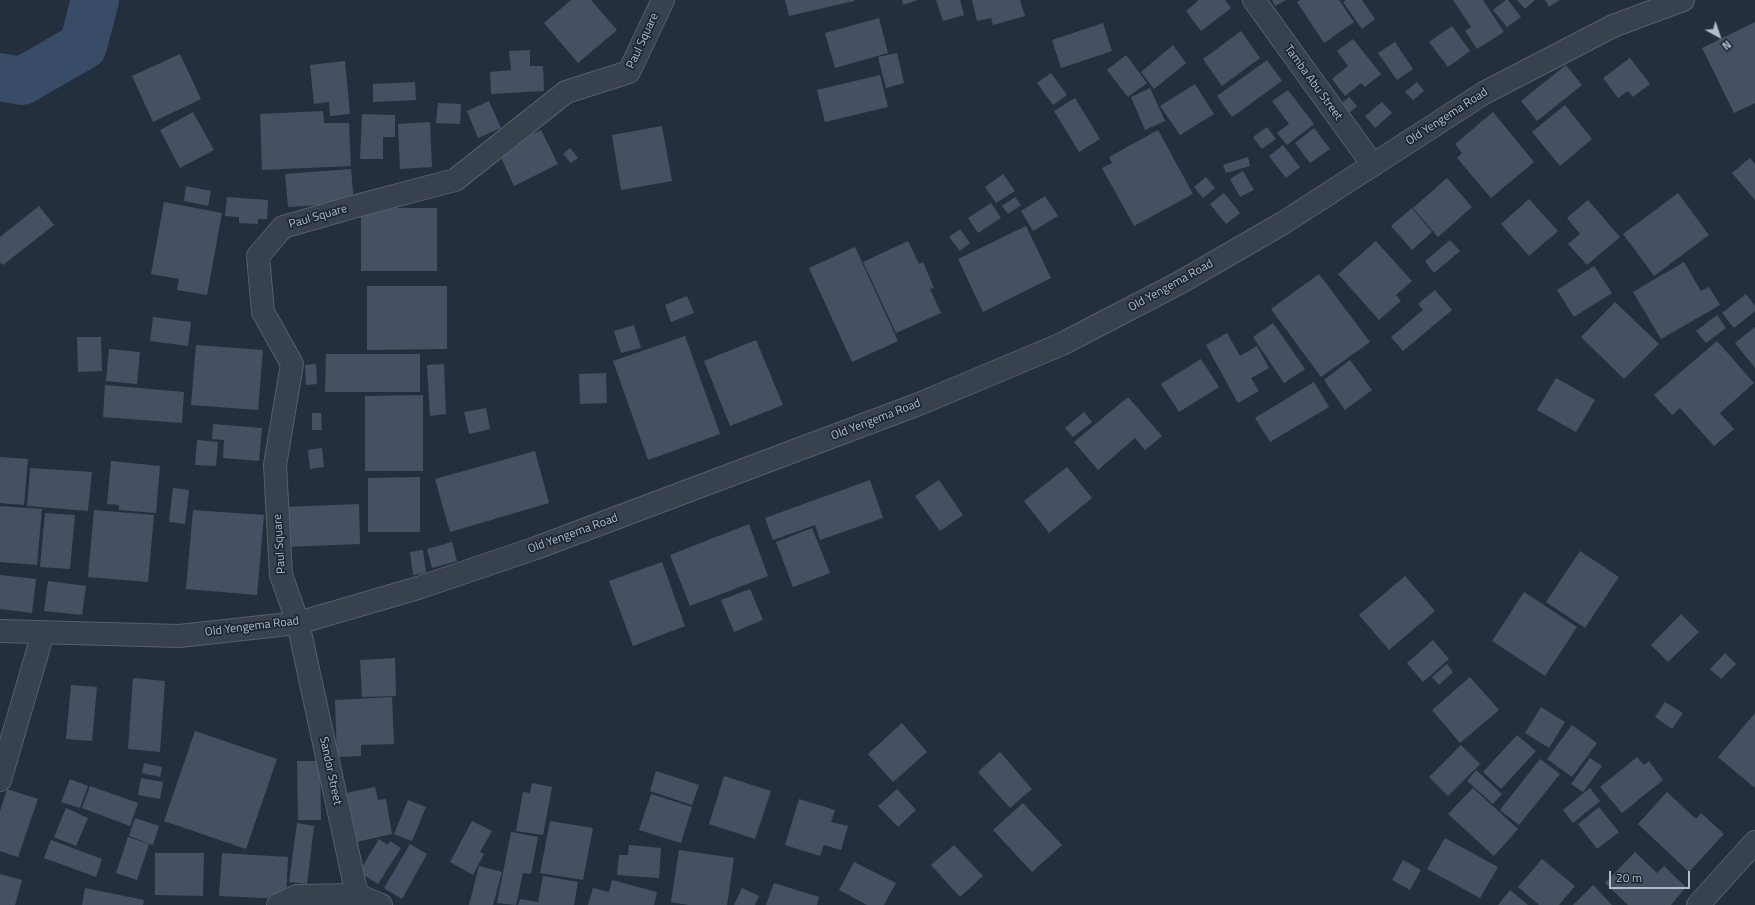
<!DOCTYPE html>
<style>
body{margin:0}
#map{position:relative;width:1755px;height:905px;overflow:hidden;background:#242f3e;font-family:"Titillium Web",sans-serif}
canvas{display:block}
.north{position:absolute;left:1699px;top:16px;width:40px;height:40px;-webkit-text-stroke:3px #1d2633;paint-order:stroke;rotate:140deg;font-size:11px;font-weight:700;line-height:16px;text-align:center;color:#b4bcc9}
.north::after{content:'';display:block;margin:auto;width:14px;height:18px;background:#b4bcc9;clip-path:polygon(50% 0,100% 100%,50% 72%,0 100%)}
.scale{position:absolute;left:1609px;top:871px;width:81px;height:18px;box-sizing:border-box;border:2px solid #b4bcc9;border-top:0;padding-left:5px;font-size:12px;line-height:14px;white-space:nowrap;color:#b4bcc9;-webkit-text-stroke:3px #1d2633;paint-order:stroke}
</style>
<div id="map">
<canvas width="1755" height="905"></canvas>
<div class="north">N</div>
<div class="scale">20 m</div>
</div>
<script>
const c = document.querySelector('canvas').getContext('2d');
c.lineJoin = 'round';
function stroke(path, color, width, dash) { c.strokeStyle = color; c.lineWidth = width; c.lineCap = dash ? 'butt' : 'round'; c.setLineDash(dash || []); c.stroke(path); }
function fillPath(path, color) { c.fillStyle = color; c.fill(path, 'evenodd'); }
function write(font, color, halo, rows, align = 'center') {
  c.font = font + ' "Titillium Web",sans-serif'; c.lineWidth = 3.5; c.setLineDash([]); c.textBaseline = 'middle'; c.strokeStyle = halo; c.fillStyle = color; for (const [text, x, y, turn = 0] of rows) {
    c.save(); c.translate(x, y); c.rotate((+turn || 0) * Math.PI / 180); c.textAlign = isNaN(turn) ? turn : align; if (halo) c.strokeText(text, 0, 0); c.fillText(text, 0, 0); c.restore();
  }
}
stroke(new Path2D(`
 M0,77L22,81L83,46L95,0`), '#394c67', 48);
fillPath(new Path2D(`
 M571,0H591L617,30L578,63L544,23Z
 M785,0H854V1L789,16Z
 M902,0H918L903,5Z
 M936,0H960L964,15L943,21Z
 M972,0H1020L1025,16L993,25L991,18L977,21Z
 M1197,0H1225L1231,8L1201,31L1186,11L1198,1Z
 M1272,0H1286L1275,6Z
 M1300,0H1339L1354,22L1324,43L1297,2Z
 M1346,0H1362L1375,19L1362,29L1343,2Z
 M1453,0H1483L1504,32L1477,49L1465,31L1471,27Z
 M1506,0H1508L1521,17L1507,27L1493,10Z
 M1517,0H1535L1525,9Z
 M1545,0H1560L1549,7Z
 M879,18L888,53L835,68L825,33Z
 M1755,22V103L1734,113L1702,48Z
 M1103,23L1112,51L1061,68L1052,40Z
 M1452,26L1470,51L1448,67L1429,42Z
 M1241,31L1260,58L1222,86L1203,59Z
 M1353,39L1381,74L1365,87L1361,83L1345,96L1332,79L1348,66L1337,51Z
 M1395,42L1413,69L1397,80L1378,53Z
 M1173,45L1186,63L1154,89L1141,72Z
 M530,50V66H543L544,91L491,94L490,72L511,70L509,51Z
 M897,53L904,83L886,88L878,57Z
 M180,54L201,99L153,122L132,76Z
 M1126,55L1147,83L1128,97L1107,70Z
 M1630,58L1650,84L1633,97L1628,91L1618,98L1603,78Z
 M1267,60L1282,81L1232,117L1217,96Z
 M345,61L350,114L330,116L329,102L314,104L310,65Z
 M1566,65L1582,85L1537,121L1521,101Z
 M1051,73L1067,95L1053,105L1037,83Z
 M880,75L888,107L825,122L817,90Z
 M415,82L416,100L373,102V84Z
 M1417,82L1424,91L1413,100L1405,92Z
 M1195,84L1214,114L1180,135L1160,106Z
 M1150,88L1165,121L1145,130L1131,97Z
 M1288,90L1314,124L1287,145L1277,133L1289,124L1272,101Z
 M1349,97L1357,106L1347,115L1339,106Z
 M1075,98L1100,139L1079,152L1054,111Z
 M489,101L501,128L478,138L467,111Z
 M1382,102L1392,113L1375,128L1365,116Z
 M438,103L461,104L460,124L436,123Z
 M1565,105L1592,139L1560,166L1532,132Z
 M323,111L324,123H349L351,166L262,170L260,114Z
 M193,112L214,150L180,168L160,130Z
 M1493,112L1534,162L1491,198L1457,158L1462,153L1455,144Z
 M362,114L395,115V137H383V159H360Z
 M430,122L432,167L400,169L398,124Z
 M662,126L672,181L621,190L612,135Z
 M1267,127L1276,139L1262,149L1253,137Z
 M1314,128L1330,149L1310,163L1295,143Z
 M541,130L558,164L514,186L498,151Z
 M1158,130L1193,194L1134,226L1102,168L1112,163L1109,157Z
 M1283,145L1300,167L1286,178L1269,156Z
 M570,148L578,158L571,163L563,154Z
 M1248,157L1250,166L1226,173L1223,165Z
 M1750,158L1755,164V200L1732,173Z
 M351,169L354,203L288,207L285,174Z
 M1243,171L1254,190L1240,197L1230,179Z
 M1003,174L1015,191L996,203L985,187Z
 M1206,177L1215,188L1203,198L1194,187Z
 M1447,178L1472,207L1438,237L1413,208Z
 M186,186L211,191L208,206L184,201Z
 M1224,193L1240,213L1226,224L1210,204Z
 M1678,193L1709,235L1654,276L1623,234Z
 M1045,196L1058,216L1033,231L1021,211Z
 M227,197L268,200L267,219H258V224L239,223V217L225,216Z
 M1015,197L1021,205L1008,214L1002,206Z
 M1529,199L1558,231L1529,256L1501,224Z
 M1588,200L1620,237L1587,265L1568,244L1580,234L1567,218Z
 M164,202L222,213L207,295L177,290L179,279L151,274Z
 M991,203L1001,218L978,233L968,218Z
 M39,206L54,225L3,265L0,262V237Z
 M361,208H437V271H361Z
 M1412,208L1432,232L1412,250L1391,226Z
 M1026,226L1051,278L983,312L958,259Z
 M960,229L970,243L960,251L949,237Z
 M1450,240L1460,251L1434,273L1425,261Z
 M908,241L919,264L923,262L934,288L930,289L941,313L896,333L863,262Z
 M1376,241L1412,281L1396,295L1401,301L1379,320L1338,274Z
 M855,247L898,341L852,362L809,268Z
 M1684,262L1701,291L1709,287L1720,305L1661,339L1633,292Z
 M1594,266L1612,293L1574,317L1557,290Z
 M1319,274L1370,342L1321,377L1271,309Z
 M367,286H447V349L367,350Z
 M1435,290L1452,310L1403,351L1391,337L1423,310L1418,304Z
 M1746,294L1755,306V311L1734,328L1722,313Z
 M687,296L694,313L671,322L665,305Z
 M1615,302L1659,344L1624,379L1581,337Z
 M1717,315L1726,328L1706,343L1696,331Z
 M153,317L191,322L188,346L150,341Z
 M1273,323L1305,369L1284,383L1253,337Z
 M634,325L641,348L621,353L614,331Z
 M1755,327V368L1735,343Z
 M1227,333L1240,356L1257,346L1269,368L1251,378L1259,391L1238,403L1206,345Z
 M685,336L720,434L648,460L613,361Z
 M77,337H101L102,371L78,372Z
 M756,340L783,405L730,426L704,361Z
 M1717,341L1754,383L1720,413L1734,429L1714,446L1680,408L1672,415L1654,395Z
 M196,345L263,350L258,410L191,405Z
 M109,349L140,352L137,384L106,381Z
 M326,354H420V392H325Z
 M1201,359L1219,387L1179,412L1161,384Z
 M1350,360L1372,390L1345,410L1324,380Z
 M316,364L317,384L306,385L305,365Z
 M444,364L446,414L430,416L427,365Z
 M606,373L607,403L580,404L579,374Z
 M1556,378L1595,400L1576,432L1537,410Z
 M1314,382L1329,407L1270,442L1255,418Z
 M105,385L184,392L182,423L103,417Z
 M423,395V471H365V396Z
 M1128,397L1162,436L1145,450L1135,438L1098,470L1074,442Z
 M486,408L490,429L469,434L464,412Z
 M1084,412L1092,422L1073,437L1065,428Z
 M312,413H321L322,430H312Z
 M213,424L262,428L259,461L223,458L224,440L212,439Z
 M197,440L218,442L216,466L195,465Z
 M322,448L324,467L310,469L308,450Z
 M535,451L549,503L450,532L435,479Z
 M0,457L28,459L24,505L0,503Z
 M111,461L160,466L156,513L119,510V505L107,504Z
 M1067,467L1092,498L1049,533L1024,501Z
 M30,468L92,472L88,511L27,506Z
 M420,477V532H368V478Z
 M870,480L883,518L820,540L815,525L773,540L765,518Z
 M939,480L963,515L940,531L915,496Z
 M173,488L189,490L185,524L169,522Z
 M359,504L360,544L285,547L284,507Z
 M0,506L42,509L37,565L0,562Z
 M94,510L154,515L148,582L88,577Z
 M193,510L264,515L257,595L186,589Z
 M45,513L75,515L70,569L40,567Z
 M749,524L768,576L690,606L670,555Z
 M812,528L830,573L793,587L776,542Z
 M452,542L457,561L432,568L427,549Z
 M423,550L426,573L413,575L410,552Z
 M1580,551L1619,577L1585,628L1546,602Z
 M662,562L685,626L633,646L609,581Z
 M0,575L36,579L32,613L0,609Z
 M1405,576L1435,611L1389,650L1359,615Z
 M48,581L86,586L82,615L44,611Z
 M750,589L763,620L734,632L721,600Z
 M1524,592L1577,627L1545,676L1492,641Z
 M1681,614L1699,632L1668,662L1651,645Z
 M1433,640L1449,659L1423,682L1407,663Z
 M1725,653L1736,664L1721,679L1710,669Z
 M395,658L396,696L362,697L360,660Z
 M1447,664L1453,672L1439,685L1432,677Z
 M1470,677L1499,710L1460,743L1432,710Z
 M133,678L165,681L160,752L128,749Z
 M71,685L97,687L92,741L66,739Z
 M392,697L394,744L361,745V756L337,757L335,700Z
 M1665,702L1683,713L1672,729L1655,717Z
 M1541,707L1565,722L1549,748L1525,733Z
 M1755,713V788L1718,757Z
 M902,723L927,752L893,782L868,754Z
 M1572,725L1597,743L1572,777L1547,759Z
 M195,731L277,759L246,849L164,821Z
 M1517,735L1536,751L1501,789L1483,772Z
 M1461,745L1480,764L1448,796L1429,777Z
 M1000,752L1032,789L1010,808L978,772Z
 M1637,757L1644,765L1649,761L1663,780L1622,813L1600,787Z
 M1590,758L1602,766L1583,792L1571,784Z
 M1540,759L1560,774L1519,825L1500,810Z
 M297,761H320L321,820H298Z
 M144,763L162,767L160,777L142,773Z
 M1476,770L1502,794L1493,804L1467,781Z
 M656,771L699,785L692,805L650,791Z
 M724,776L771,791L755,839L709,824Z
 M141,778L163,782L160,799L138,795Z
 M70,779L88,786L80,808L61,802Z
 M532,783L552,787L543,835L516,831L523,792L530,793Z
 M90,786L138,803L130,826L82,808Z
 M375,787L378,800L386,799L392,834L356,842L346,793Z
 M1473,788L1518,829L1494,856L1448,814Z
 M1590,788L1600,801L1573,823L1563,810Z
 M7,789L38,799L18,857L0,851V811Z
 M897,789L916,810L898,827L878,806Z
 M1667,792L1696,819L1701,813L1724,834L1689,872L1638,824Z
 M651,794L692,807L681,843L639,830Z
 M799,799L835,810L831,822L848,826L841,850L824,845L820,856L785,845Z
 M408,800L426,807L412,841L394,834Z
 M1023,803L1062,845L1032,872L993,830Z
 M1599,807L1619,832L1597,849L1578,824Z
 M66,808L88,818L76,846L54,837Z
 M135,818L159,826L153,845L129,836Z
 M472,821L492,831L480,852L484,854L473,875L450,862Z
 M550,821L593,828L583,880L540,873Z
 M297,823L314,826L307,884L289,882Z
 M511,832L538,837L531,874L523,873L516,905L497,903Z
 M128,837L149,844L137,880L116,873Z
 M1445,838L1498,867L1480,898L1427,869Z
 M379,839L388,845L390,841L401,848L378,884L359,872Z
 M51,840L102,859L96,877L44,858Z
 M410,844L427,854L402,899L384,888Z
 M629,845L661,848L659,878L617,875L619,855H628Z
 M954,845L983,876L960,897L931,865Z
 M679,850L734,858L727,905H689L671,902Z
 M1635,852L1657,873L1664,866L1686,887L1671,905H1628L1605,883Z
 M155,853H204L203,896L155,895Z
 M222,853L288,857L286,899L219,896Z
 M1542,859L1575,886L1559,905H1539L1518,887Z
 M1403,860L1421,870L1410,890L1392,880Z
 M854,862L896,883L884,905H867L839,890Z
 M479,866L502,872L493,905H469Z
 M0,874L22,880L15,905H0Z
 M543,876L578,882L574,905H518L520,899L538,902Z
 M612,880L657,892L654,905H588L593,888L609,892Z
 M774,883L819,897L817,905H766Z
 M1593,885L1612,905H1573Z
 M85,888L144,900L143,905H82Z
 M742,888L759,896L755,905H734Z
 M1510,890L1528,905H1498Z`), '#455162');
const street = new Path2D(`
 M1254,0L1373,165
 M0,631L179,636L298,623L418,588L536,548L919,404L1062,344L1181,282L1283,223L1484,93L1613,26L1683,0
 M0,780L43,633
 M357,895L298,623L281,575L275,465L292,364L263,312L258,256L283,227L360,205L455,180L566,92L629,72L663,0
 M278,905L297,896L357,895L381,905
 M1698,905L1755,842`);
stroke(street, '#565f6c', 24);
stroke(street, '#38414e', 22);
write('12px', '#b4bcc9', '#1d2633', [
 ["Paul Square",643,41,-65],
 ["Tamba Abu Street",1313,83,54],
 ["Old Yengema Road",1447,117,-33],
 ["Paul Square",318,217,-16],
 ["Old Yengema Road",1171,286,-29],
 ["Old Yengema Road",876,420,-21],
 ["Old Yengema Road",573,534,-20],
 ["Paul Square",280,544,-94],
 ["Old Yengema Road",252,627,-7],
 ["Sandor Street",330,771,78]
]);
</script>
